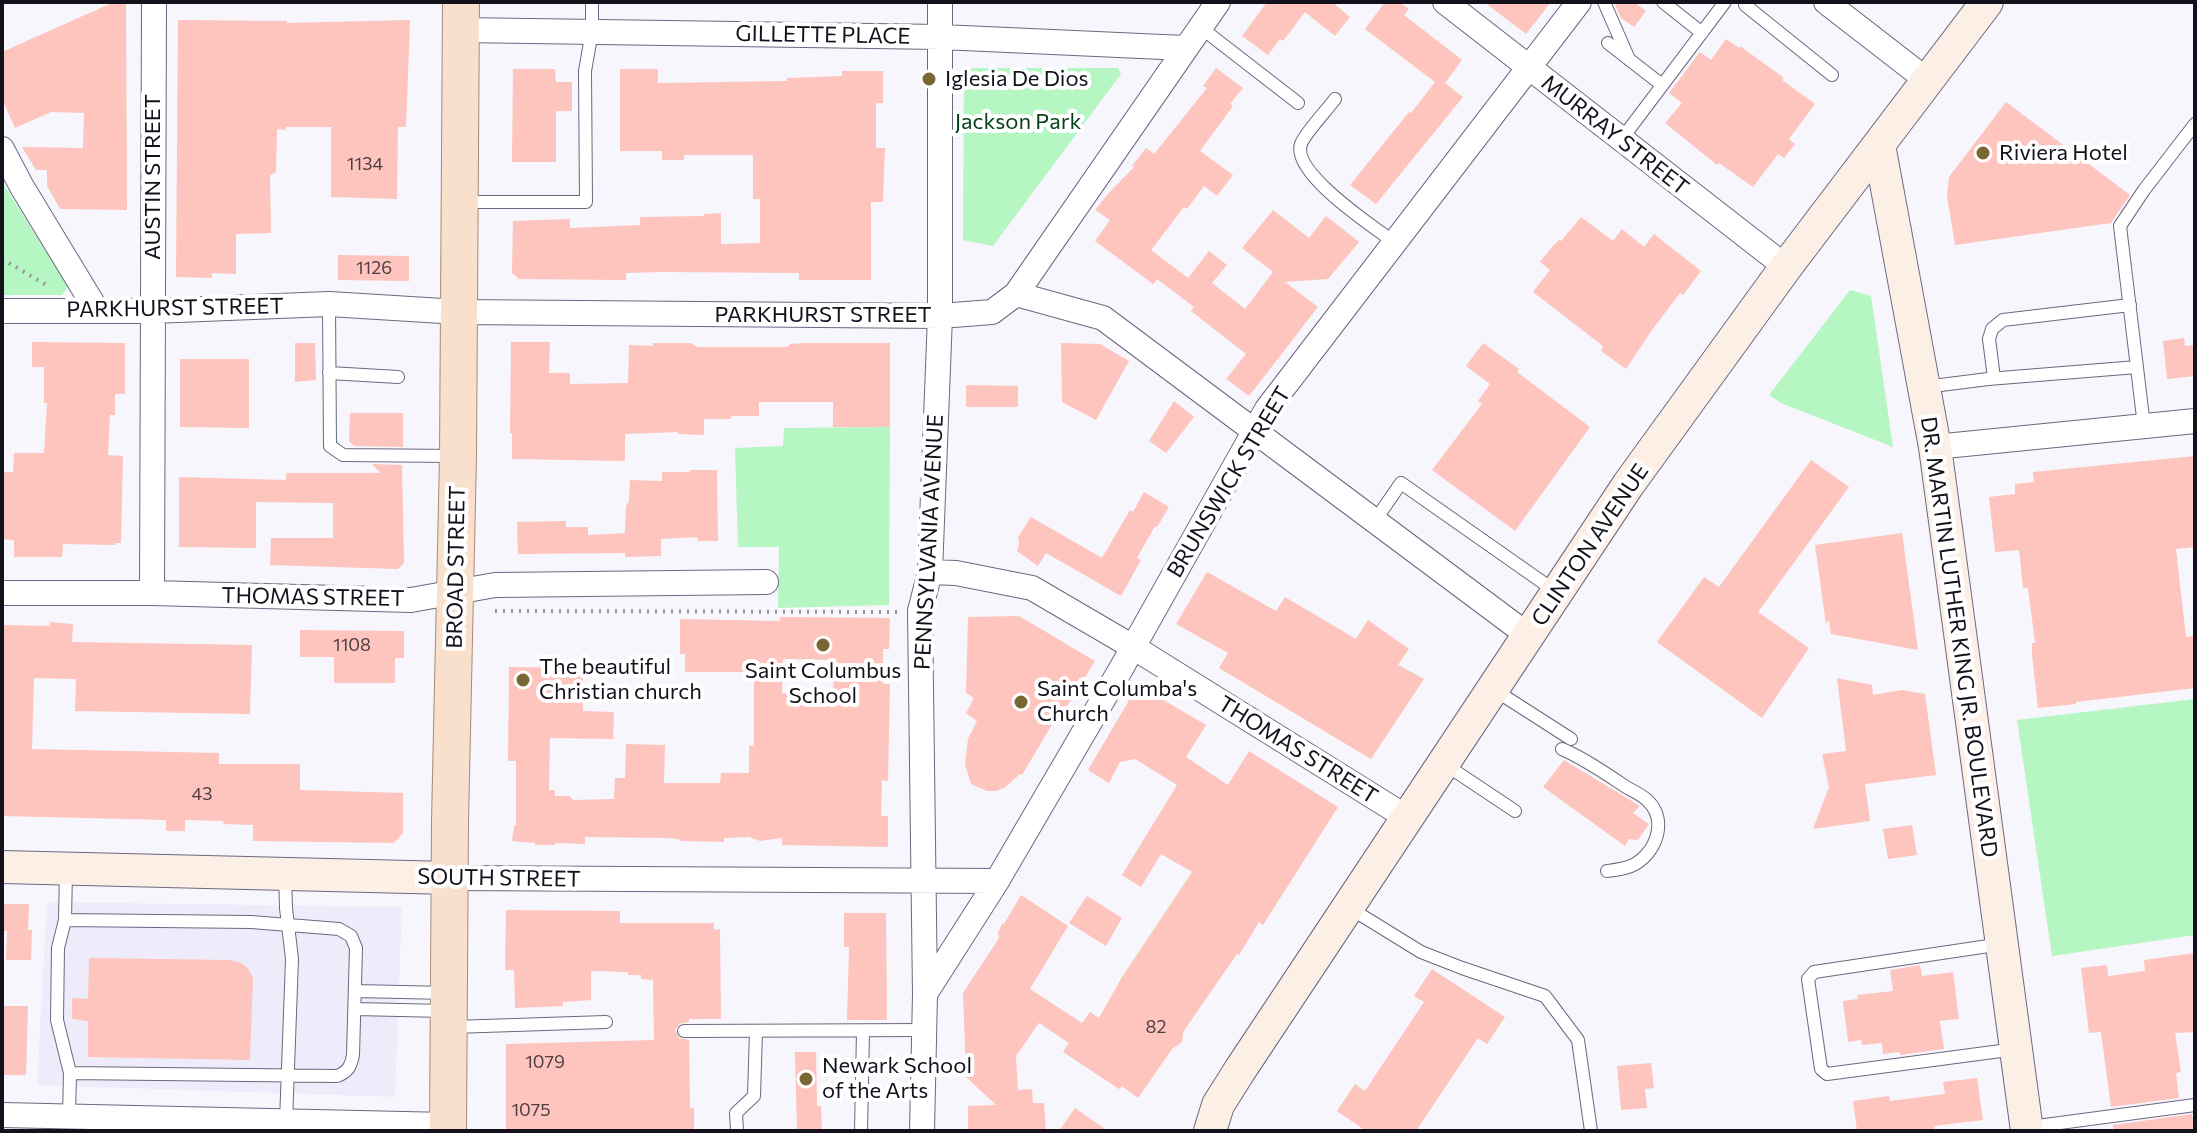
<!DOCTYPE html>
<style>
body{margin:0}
#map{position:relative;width:2197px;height:1133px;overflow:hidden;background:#f7f6fc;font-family:Commissioner,sans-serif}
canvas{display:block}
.frame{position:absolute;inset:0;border:4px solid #13111b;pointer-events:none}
</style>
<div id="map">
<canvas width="2197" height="1133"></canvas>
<div class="frame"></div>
</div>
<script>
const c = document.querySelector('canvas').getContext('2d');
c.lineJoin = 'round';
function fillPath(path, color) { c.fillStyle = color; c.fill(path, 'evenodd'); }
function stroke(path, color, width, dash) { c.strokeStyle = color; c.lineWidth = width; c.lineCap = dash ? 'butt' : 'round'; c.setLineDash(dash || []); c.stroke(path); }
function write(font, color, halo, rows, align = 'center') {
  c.font = font + ' Commissioner,sans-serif'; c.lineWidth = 8; c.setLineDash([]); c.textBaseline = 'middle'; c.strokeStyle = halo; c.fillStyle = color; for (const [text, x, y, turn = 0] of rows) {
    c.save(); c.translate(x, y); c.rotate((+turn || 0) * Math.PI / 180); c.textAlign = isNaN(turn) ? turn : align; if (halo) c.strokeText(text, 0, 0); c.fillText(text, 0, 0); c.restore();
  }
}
fillPath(new Path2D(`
 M47,902L402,907L395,1097L37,1085Z`), '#eeecfa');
fillPath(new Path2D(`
 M970,68H1118L1121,74L993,246L963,240L964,72Z
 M2,182L68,286L62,295H2Z
 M1850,290L1871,296L1893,447L1781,403L1769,395Z
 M890,427L889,605L778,608L779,547H738L735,448L783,446L784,428Z
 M2195,699V935L2052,956L2017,720Z`), '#b5f6c2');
fillPath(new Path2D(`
 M114,2H126L127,210L60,209L47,186V170H36L22,147L83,148L84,113L51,112L15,128L2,99V52Z
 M1267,2H1332L1350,17L1335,36L1305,12L1283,41L1280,39L1268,55L1242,36Z
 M1385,2H1399L1409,9L1404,15L1462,60L1445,83L1463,97L1376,204L1350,185L1409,112L1411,113L1435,82L1365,29Z
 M1484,2H1551L1526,34Z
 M1614,2H1634L1646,11L1634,27L1621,18Z
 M178,20L287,21V23L410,20L406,127H398L397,199L331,197V127H286V130L277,129L276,172L270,175L271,233L236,234V274L212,273V278L176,277Z
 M1726,39L1739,48L1740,46L1784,78L1782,80L1815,104L1789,139L1795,144L1784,158L1778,154L1753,187L1719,163L1717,165L1665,123L1682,103L1669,93L1700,52L1711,60Z
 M1216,68L1243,88L1230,104L1233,106L1200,151L1233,175L1217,196L1204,186L1187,209L1184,207L1151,250L1188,278L1209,251L1227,265L1212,283L1245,309L1273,272L1242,248L1273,210L1309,238L1326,216L1359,242L1328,279L1285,282L1318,307L1249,396L1226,379L1246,354L1191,311L1194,307L1157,279L1153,284L1095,241L1110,220L1095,210L1106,196L1134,167L1132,166L1146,148L1154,154L1207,88L1203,86Z
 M513,69H555L556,82H572V111H556V162H512Z
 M620,69H658V83L787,81V78L842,76V71H883V103H876V148H885L883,202H871V280H799V273L662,272L626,273V280L519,279L512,273L513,221L570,219V228L640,225V217L704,216V214L721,213V244L760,243V199H753V155H684V160H662V151H620Z
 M2006,102L2130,195L2111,223L1955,245L1947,196L1949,177Z
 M1581,217L1613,241L1622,229L1644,247L1654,234L1701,271L1683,295L1680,293L1652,330L1626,369L1601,351L1603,346L1533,292L1550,270L1540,262L1552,247L1559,240L1561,241Z
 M338,255L409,256V281L338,280Z
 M2184,338L2185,346L2195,345V376L2167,379L2163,341Z
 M32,342L125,343V394H115V415H110L108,455L123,456L121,543H115V545L63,544L62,557H14V540L2,539V472H13L14,453H44L47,403H44V367H32Z
 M511,342H550L549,373H570V384L628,383L629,345L653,346V343H691L697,347H787L790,344L806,343H890V427H833V402H759V416H731V419H704V435L678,434V432L625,434V461L512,459V433H510Z
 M295,343H315L316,380L295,382Z
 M1061,343L1100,344L1129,361L1096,420L1062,402Z
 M1483,343L1519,369L1517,372L1590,427L1515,531L1432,470L1482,404L1478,401L1490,384L1466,366Z
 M180,359H249V428L180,427Z
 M966,385L1018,386V407H966Z
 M1174,401L1194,417L1166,453L1149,441Z
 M350,413H403V447L354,446L349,441Z
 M2195,456V547L2176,549L2186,637L2195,636V688L2076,702V704L2038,708L2032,655V643H2035L2028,588H2023L2019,550L1995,552L1989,497L2015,494V484L2034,482L2033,472Z
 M1811,460L1849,487L1758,612L1809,648L1762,718L1657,642L1704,577L1719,587Z
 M372,464L402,465L404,563L398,569L270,565L271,538H333V503L256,502V548L179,547V477L286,480V473H380Z
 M690,470H717L718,541H698L697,537L661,539V556L625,557V553L518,554L517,522L566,521V527H588V535L625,533L626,506L629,501L630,480L662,481V472H690Z
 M1144,492L1169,507L1157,527L1155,526L1137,558L1141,560L1121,596L1046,553L1038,566L1017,551L1019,544L1018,537L1031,517L1102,558L1130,510L1133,512Z
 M1902,533L1918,650L1831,634L1829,620L1826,624L1815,545Z
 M1207,572L1276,611L1285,597L1356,639L1368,620L1409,649L1398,665L1424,679L1371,759L1219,668L1228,653L1176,624Z
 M1019,616L1095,661L1066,708L1063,706L1022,775L1020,774L1004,788L996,791H987L971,784L965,764L968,739L977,721L966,713L974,698L966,693L968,617Z
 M780,617L890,618L889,649H883V684H890L888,781L882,780L881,816H888V847L782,845V838L760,841L749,837L724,838V842L681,841L678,839L665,838L585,837V844L555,843V845H535V843L512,841L514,826L516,825V761H508L509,667L583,668V711L614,712L613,739L550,738L549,790H555V796H570L573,800L614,799L615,778H625L626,744L665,745L664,783H720L721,773H749V746H754V672H685V654H680V619L780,621ZM783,659L834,660L833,697L782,693Z
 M50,622L73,624L72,642L252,645L250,714L75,711L76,679L34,678L32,749L219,753V764H300V790L403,793V833L394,843L253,841V825L223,824L224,821L185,820V831H166V820L2,816V625L50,626Z
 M300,630L404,631V658H395V683H334V657H300Z
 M1837,678L1872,685L1873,695L1902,690L1925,694L1936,775L1865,784L1870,821L1813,829L1829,787L1822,754L1846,751Z
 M1138,685L1206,725L1186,757L1228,785L1249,751L1338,807L1263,925L1259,922L1239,955L1237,954L1183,1032L1182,1042L1172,1049L1138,1098L1122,1086L1119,1089L1063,1052L1069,1043L1039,1023L1016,1056L1018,1090L1032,1089L1033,1103H1044L1046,1131H968V1106L996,1105L966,1077L963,993L999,938L998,933L1002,924H1004L1021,895L1068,926L1030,989L1082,1023L1090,1012L1099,1018L1122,977L1192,872L1161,854L1141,887L1122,875L1177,785L1135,759L1120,762L1109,783L1088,770Z
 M1564,760L1640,806L1633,813L1649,824L1638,840L1629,839L1625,846L1543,787Z
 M1912,825L1917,855L1888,859L1883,829Z
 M1087,896L1122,918L1106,946L1069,923Z
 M4,904H29L28,930H32L31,960H6L7,931H3Z
 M506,910L620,911V923H714V930L720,929L721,1019H689V1022L679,1024L675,1030L679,1038L689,1040L690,1108H694V1131H506V1044L654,1040L653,980L641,979V975H628V972L591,971V1000L563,1002V1006L515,1008L514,970H505Z
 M844,913H886L887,1020H847L849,947H844Z
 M2195,953V1032L2175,1033L2181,1072L2176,1073L2179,1098L2111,1107L2101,1032L2089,1033L2081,968L2107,965L2108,976L2145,971L2144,960Z
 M89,958L230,960L241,963L248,968L253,978L250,1060L88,1057V1021L72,1019V998L88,999Z
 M1920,965L1922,976L1953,972L1959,1019L1940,1021L1944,1049L1900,1055V1052L1883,1054L1882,1043L1862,1045L1861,1040L1848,1042L1843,1001L1858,999L1857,995L1893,991L1890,970Z
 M1432,969L1505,1017L1487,1044L1478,1038L1416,1131H1366L1337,1111L1355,1084L1365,1091L1424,1002L1414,996Z
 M2,1006H28L26,1075H2Z
 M795,1052H816L817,1106H821L822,1131H797Z
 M1651,1063L1654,1088L1645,1089L1647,1108L1621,1110L1617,1066Z
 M1977,1078L1983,1120L1934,1126L1935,1131H1857L1853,1101L1889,1096L1890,1101L1945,1094L1943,1082Z
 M1075,1108L1108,1131H1059Z
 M2192,1114L2194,1131H2114L2113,1125Z`), '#fec4be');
const lane = new Path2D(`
 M1604,2L1628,57
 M1663,2L1702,33
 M1745,5L1832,75
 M1200,27L1298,103
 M1608,43L1662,85
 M1335,99C1327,110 1305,133 1301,144C1291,173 1374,227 1394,242
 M1621,140L1725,2
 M464,202H586L585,71L592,31V2
 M329,304L330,446L343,455L455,456
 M329,373L398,377
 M1994,378L1989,339L1992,329L2003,320L2130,305
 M1925,387L1988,379L2137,367
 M2144,426L2120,226L2144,190L2195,124
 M1374,522L1401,483L1555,591
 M1493,689L1571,739
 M1562,749C1585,759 1605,773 1626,787C1633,791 1642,795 1647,800C1669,820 1656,855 1631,866C1624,869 1615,870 1607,871
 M1446,765L1515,811
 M66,871L65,920L58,948L57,1020L70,1073L69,1117
 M285,874L286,908L292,959L286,1122
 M1348,907L1421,952L1462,968L1545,996L1578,1040L1591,1131
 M65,920L251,922L339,929L351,936L356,948L353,1055C351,1066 348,1072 337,1076L70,1073
 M2002,944L1814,972L1808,979L1821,1069L1827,1074L2016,1049
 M355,991L447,993
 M355,1009L444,1011
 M453,1027L606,1022
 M684,1031L924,1030
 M2030,1127L2195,1105
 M737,1131L736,1113L754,1096L756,1031
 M861,1131L863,1031`);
const street = new Path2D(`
 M1445,2L1786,267
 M1826,2L1928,81
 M461,30L941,37L1185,48
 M2,149L22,187L96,309
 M1016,294L1103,318L1529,636
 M2,311H152L329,304L459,312L940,316L992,312L1016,294L1218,2
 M1935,447L2195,421
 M930,572L956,573L1032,588L1133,647L1406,817
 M2,593H152L411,600L495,585L766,582
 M152,593L154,2
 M451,878L997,881
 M925,994L997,881L1122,667L1267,409L1579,2
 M2,1115L448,1125
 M922,1131L925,994L920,611L930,572L940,316V2`);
const secondary = new Path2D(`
 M1879,145L1935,447L2027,1131
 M2,867L451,878
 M1210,1131L1218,1105L1240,1070L1628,485L1786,267L1987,2`);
const primary = new Path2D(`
 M448,1131L450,822L458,456L461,2`);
stroke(lane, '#6c6780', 14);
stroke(street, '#6c6780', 26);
stroke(secondary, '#6c6780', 34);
stroke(primary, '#a58b78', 38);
stroke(new Path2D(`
 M2,259L48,286
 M495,611L897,612`), '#98979e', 4, [2, 6]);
stroke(lane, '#fff', 12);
stroke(street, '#fff', 24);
stroke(secondary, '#fcf0e6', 32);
stroke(primary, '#f8e0cc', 36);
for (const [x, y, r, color] of [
 [929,79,8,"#786635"],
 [1983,153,8,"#786635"],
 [823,645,8,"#786635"],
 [523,680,8,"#786635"],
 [1021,702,8,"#786635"],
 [806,1079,8,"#786635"]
]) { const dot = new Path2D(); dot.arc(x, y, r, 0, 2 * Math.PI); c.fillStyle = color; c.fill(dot); stroke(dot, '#fff', 3); }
write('18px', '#4e3e44', null, [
 ["1134",365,164],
 ["1126",374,268],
 ["1108",352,645],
 ["43",202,794],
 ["82",1156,1027],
 ["1079",545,1062],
 ["1075",531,1110]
]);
write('22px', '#13111b', '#fff', [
 ["GILLETTE PLACE",823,35,1],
 ["MURRAY STREET",1615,135,38],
 ["AUSTIN STREET",153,177,-90],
 ["PARKHURST STREET",175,308,-1],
 ["PARKHURST STREET",823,315],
 ["BRUNSWICK STREET",1229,482,-59],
 ["PENNSYLVANIA AVENUE",929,542,-87],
 ["CLINTON AVENUE",1590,545,-56],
 ["BROAD STREET",456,567,-89],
 ["THOMAS STREET",313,597,1],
 ["DR. MARTIN LUTHER KING JR. BOULEVARD",1959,637,82],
 ["THOMAS STREET",1298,750,32],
 ["SOUTH STREET",499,878,1]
]);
write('22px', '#13111b', '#fff', [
 ["Iglesia De Dios",945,79],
 ["Riviera Hotel",1999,153],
 ["The beautiful",539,667],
 ["Christian church",539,692],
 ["Saint Columbus",823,671,"center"],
 ["School",823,696,"center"],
 ["Saint Columba's",1037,689],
 ["Church",1037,714],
 ["Newark School",822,1066],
 ["of the Arts",822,1091]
], 'left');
write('22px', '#07411c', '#fff', [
 ["Jackson Park",1018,122]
]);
</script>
